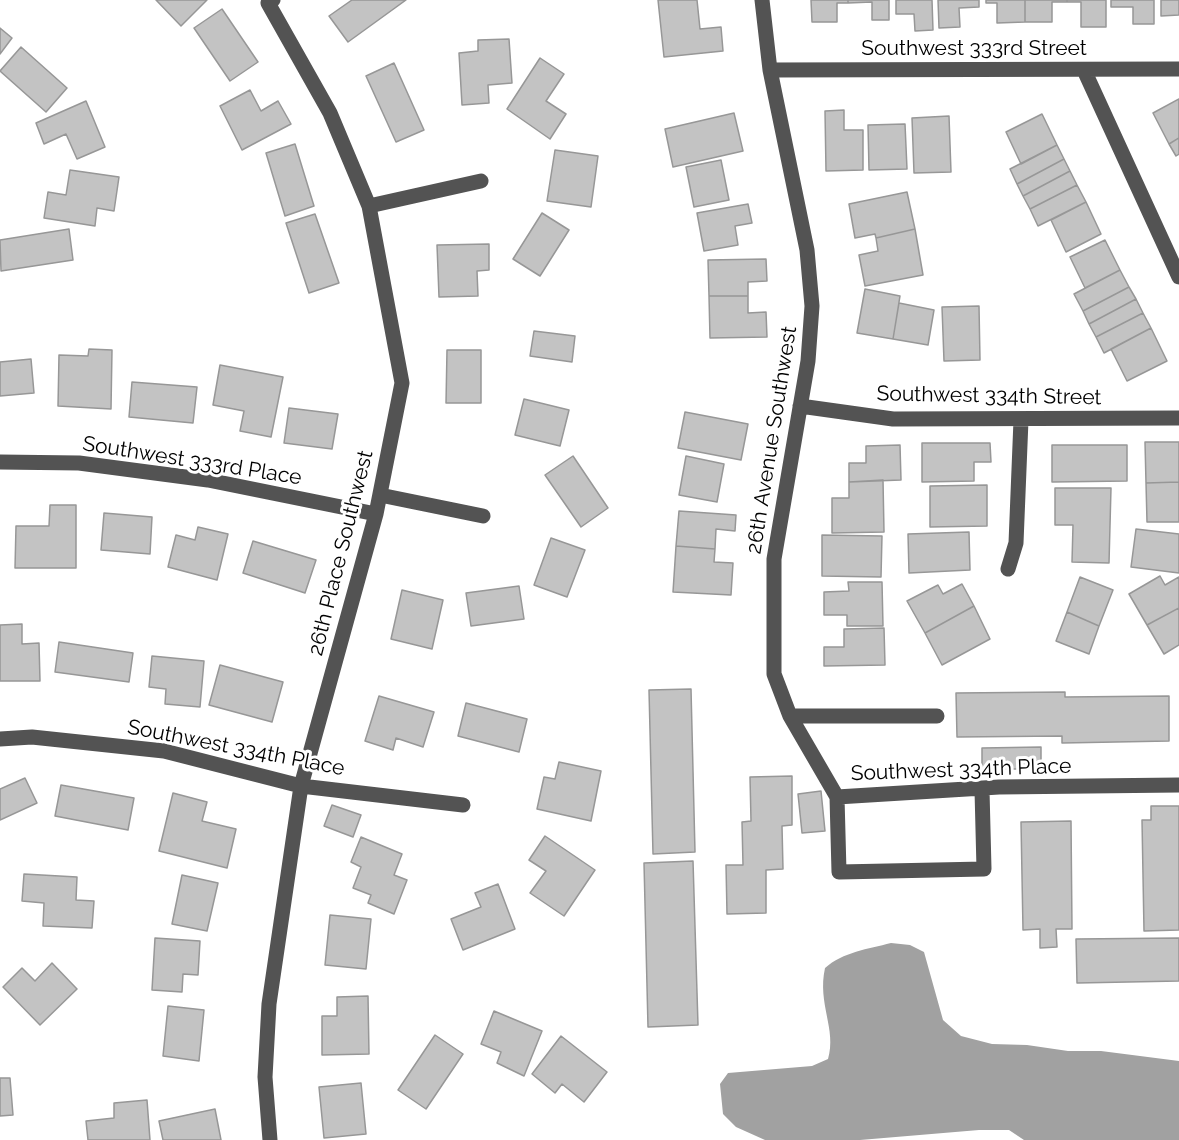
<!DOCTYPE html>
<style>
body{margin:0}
canvas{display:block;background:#fff}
</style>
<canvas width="1179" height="1140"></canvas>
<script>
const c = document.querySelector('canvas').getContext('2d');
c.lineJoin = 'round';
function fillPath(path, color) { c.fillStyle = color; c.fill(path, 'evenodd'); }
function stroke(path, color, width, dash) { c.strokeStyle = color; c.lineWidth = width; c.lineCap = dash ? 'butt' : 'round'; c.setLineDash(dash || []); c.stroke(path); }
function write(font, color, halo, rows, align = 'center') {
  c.font = font + ' Raleway,sans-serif'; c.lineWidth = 6; c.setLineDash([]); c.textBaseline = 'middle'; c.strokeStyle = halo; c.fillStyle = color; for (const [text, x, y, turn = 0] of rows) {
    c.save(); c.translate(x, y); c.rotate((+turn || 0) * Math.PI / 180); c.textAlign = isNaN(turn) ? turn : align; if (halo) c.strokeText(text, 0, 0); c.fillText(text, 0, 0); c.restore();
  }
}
fillPath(new Path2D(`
 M891,943L910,945L924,952L943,1020L961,1036L992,1044L1027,1045L1068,1051H1101L1179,1061V1140H1024L1009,1130H979L860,1140H765L736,1127L723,1114L720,1084L728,1073L812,1066L828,1059C837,1029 817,1004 825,968C843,952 868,949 891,943Z`), '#a1a1a1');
const building = new Path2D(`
 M156,0H207L181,26Z
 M352,0H406L348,42L329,16Z
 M658,0H697L700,29L721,27L723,51L664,57Z
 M811,0H848V3H837V22H812Z
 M848,0H889V20H872V2L848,3Z
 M896,0H932L933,30L915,31L914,14H896Z
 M938,0H979V7L959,8L960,27L939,28Z
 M986,0H1025V22L997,23V3H986Z
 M1025,0H1067V2H1052V22H1025Z
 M1067,0H1106V27H1081V2H1067Z
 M1111,0H1154V24H1133V7H1111Z
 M1161,0H1179V15L1161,16Z
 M222,9L258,62L230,81L194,28Z
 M0,28L12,38L0,54Z
 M509,39L512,83L488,85L489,103L462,105L459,53L478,51V40Z
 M21,47L67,88L46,112L0,71Z
 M540,58L564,74L546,101L566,114L550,139L507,109Z
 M394,63L424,130L396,142L366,76Z
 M250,90L261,111L278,101L291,124L242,150L220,106Z
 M1179,99V138L1169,144L1153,113Z
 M86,101L105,147L77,159L66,134L44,144L36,123Z
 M844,110V130H863V170L826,171L825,111Z
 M734,113L743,151L673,167L665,129Z
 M1042,114L1057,145L1021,164L1006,132Z
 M949,116L951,172L914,173L912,118Z
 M905,124L907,169L869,170L868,125Z
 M1179,138V154L1176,156L1169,144Z
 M295,144L314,206L285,216L266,153Z
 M1057,145L1064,159L1017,184L1010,169Z
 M555,150L598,156L591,207L547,201Z
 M1064,159L1070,171L1023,196L1017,184Z
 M721,160L729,200L694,207L686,167Z
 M70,170L119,177L114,211L97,208L95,226L44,218L48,192L66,195Z
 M1070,171L1077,185L1030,209L1023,196Z
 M1077,185L1086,202L1038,226L1030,209Z
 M907,192L915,229L876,238L875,234L855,238L849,204Z
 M1086,202L1101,234L1066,252L1051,220Z
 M748,204L752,223L735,226L738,245L704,251L697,213Z
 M542,213L569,230L540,276L513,259Z
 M315,214L339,283L309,293L286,223Z
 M69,229L73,260L1,271L0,240Z
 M915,229L923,275L865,286L859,255L878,251L876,238Z
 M1105,240L1120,270L1085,288L1070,257Z
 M489,244V270L477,271L478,296L439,297L437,245Z
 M766,259L767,281L748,282V296H709L708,260Z
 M1120,270L1129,287L1083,311L1074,294Z
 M1129,287L1136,299L1089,324L1083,311Z
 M865,289L900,296L893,339L857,333Z
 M709,296H748V313L766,312L767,337L710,338Z
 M1136,299L1143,313L1096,337L1089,324Z
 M899,303L934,310L928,345L893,339Z
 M979,306L980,360L944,361L942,307Z
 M1143,313L1151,328L1104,353L1096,337Z
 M1151,328L1167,361L1127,381L1111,349Z
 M534,331L575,336L572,362L530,356Z
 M89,349L112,350L111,409L58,406L59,355L88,356Z
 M447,350H481V403H446Z
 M31,359L34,393L0,396V362Z
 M220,365L283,377L271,437L240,431L244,411L213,405Z
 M132,382L197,387L193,423L129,417Z
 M524,399L569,410L560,446L515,435Z
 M289,408L338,414L332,449L284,443Z
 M685,412L748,424L741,460L678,448Z
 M1145,442H1179V482L1146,483Z
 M922,443H990L991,462H974V481L922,482Z
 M900,445L901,480L849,482V463H866V446Z
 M1052,445H1127V481L1052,482Z
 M573,456L608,508L581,527L545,475Z
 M686,456L724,464L717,502L679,495Z
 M883,480L884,532L832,533V498H849V482Z
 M1179,482V522H1147L1146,483Z
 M987,485V526L930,527V486Z
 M1055,488H1111L1109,563L1072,562L1073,525H1055Z
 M50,505H76V568H15L16,526H49Z
 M679,511L736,515L735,531L716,529L715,549L676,546Z
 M104,513L152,517L150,554L101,550Z
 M198,527L228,534L217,580L168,567L176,535L195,540Z
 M1136,529L1179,534V573L1131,567Z
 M969,532L970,570L909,573L908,534Z
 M822,535L882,536L881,577L822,576Z
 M551,538L585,550L567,597L534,585Z
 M253,541L316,560L305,593L243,573Z
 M676,546L715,549L714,562L733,563L731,595L673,592Z
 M1160,576L1165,585L1179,577V608L1147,625L1129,594Z
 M1080,577L1113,590L1099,626L1067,612Z
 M848,582H882L883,626H847V615H824V592L849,591Z
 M962,584L974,606L925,633L907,601L938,585L943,594Z
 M519,586L524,619L471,626L466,593Z
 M402,590L443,600L432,649L391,639Z
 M974,606L990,639L942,665L925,633Z
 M1179,608V645L1164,654L1147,625Z
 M1067,612L1099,626L1089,654L1056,641Z
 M22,624V644L39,643L40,681H0V625Z
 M884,628L885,665L824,666V647H844V629Z
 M59,642L133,653L129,682L55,672Z
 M152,656L204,661L200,707L165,704L166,689L149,687Z
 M220,665L283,682L272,722L209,705Z
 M691,689L695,852L653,854L649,690Z
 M1065,692V697L1169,696V741L1062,743V736L957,737L956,693Z
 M379,696L434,712L423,747L396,738L393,750L365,741Z
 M466,703L527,719L519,752L458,736Z
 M1041,747V769H982V748Z
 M559,762L601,771L591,821L537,809L544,777L555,779Z
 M792,776V825L782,826L783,869L766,870V913L727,914L726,865H743L742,822L751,821L750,777Z
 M25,778L37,803L0,820V789Z
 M61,785L134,798L128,830L55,816Z
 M821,791L825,831L802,833L798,794Z
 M173,793L207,802L202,821L236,829L227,868L159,851Z
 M332,805L361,815L353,837L324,826Z
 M1151,806H1179V930L1144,931L1142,820H1151Z
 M1071,821L1072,929H1056L1057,947L1040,948V929L1023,930L1021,822Z
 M545,836L595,870L564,916L530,893L546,871L529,860Z
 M361,837L402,854L394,875L407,880L394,914L368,903L371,895L353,888L361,867L351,862Z
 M693,861L698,1025L648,1027L644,863Z
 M24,874L77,877L76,900L94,901L92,928L43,926L44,903L22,901Z
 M182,875L218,883L207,931L172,924Z
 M498,884L515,929L463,950L451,919L481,907L475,893Z
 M330,915L371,919L366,969L325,965Z
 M155,938L200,941L198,975L183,974L182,992L152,990Z
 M1179,938V981L1077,983L1076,939Z
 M52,963L77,989L40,1025L3,987L22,968L35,981Z
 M368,996L369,1054L322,1055V1016H337V997Z
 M168,1006L204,1010L199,1061L163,1056Z
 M494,1011L542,1031L524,1076L497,1063L501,1052L481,1044Z
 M435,1035L463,1054L426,1109L398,1090Z
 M561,1036L607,1072L584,1102L562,1084L555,1093L532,1074Z
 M0,1078H10L13,1115L0,1116Z
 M361,1083L366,1134L324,1138L319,1087Z
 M147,1100L150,1140H88L86,1121L114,1118V1103Z
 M215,1109L221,1140H163L159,1121Z`);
fillPath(building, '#c3c3c3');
stroke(building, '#979797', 1.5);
stroke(new Path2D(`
 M762,0L770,70L807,250L812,306L808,361L774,559V674L790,716L837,797L999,787L1179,785
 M770,70L1179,69
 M1084,70L1179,277
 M369,206L481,181
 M800,406L893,419L1179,418
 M0,462L79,463L208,480L376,514
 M380,495L483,516
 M1008,569L1016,543L1021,420
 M790,716H937
 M0,739L32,737L164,751L301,786L463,805
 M837,797L839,872L984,869L982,790
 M270,1140L265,1077L269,1004L301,786L376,514L402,383L369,206L330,113L268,3L273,0`), '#535353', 15);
write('21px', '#000', '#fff', [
 ["Southwest 333rd Street",974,49],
 ["Southwest 334th Street",989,396,1],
 ["26th Avenue Southwest",772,440,-81],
 ["Southwest 333rd Place",192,461,9],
 ["26th Place Southwest",341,553,-76],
 ["Southwest 334th Place",236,748,11],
 ["Southwest 334th Place",961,770,-2]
]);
</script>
